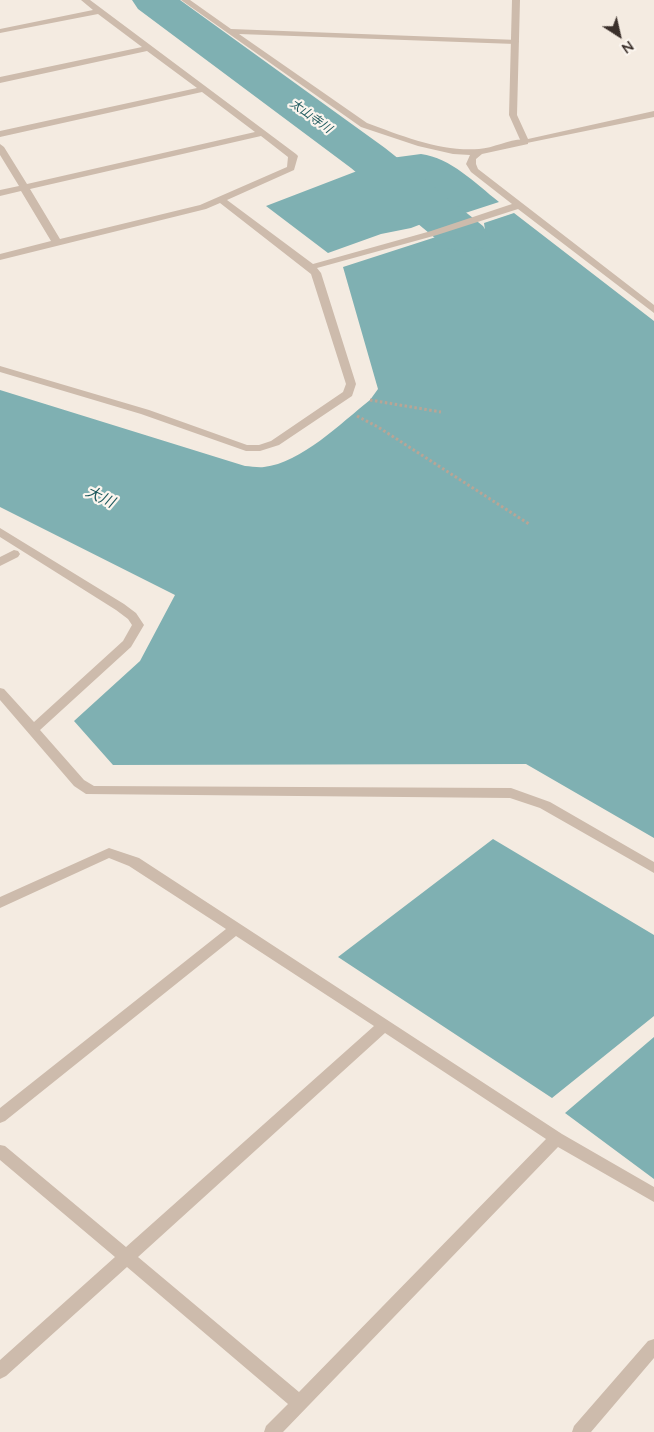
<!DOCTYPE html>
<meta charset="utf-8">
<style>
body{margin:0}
#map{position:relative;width:654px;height:1432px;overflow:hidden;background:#f4ebe1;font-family:Lato,sans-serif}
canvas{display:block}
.north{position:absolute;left:594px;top:10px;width:50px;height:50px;-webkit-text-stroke:4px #fbf5ee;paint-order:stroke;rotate:145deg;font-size:14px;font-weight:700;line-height:20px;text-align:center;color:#3b302b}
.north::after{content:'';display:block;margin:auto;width:18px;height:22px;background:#3b302b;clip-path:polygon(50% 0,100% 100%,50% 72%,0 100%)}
</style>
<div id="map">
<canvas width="654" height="1432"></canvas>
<div class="north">N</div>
</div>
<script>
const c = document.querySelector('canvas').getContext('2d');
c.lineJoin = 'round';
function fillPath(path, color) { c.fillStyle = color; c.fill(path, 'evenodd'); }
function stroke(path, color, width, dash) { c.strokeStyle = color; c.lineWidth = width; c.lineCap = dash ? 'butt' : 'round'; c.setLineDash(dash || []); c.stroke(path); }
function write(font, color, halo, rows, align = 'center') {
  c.font = font + ' Lato,"Noto Sans JP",sans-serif'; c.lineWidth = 4.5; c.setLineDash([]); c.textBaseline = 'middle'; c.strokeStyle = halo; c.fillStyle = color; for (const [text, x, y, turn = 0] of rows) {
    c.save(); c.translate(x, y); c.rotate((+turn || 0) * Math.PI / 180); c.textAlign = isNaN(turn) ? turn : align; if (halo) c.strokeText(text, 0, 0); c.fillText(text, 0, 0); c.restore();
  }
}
fillPath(new Path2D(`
 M421,154C451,158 475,183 499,202L459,215L462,218L431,227L424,223L411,228L381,234L328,253L266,206L391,158Z
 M514,213L654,321V838L526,764L113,765L74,721L140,661L175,595L0,507V390L245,466C251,466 258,468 264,467C301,463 341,423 370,400L378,389L343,267L439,236L449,242L485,230L484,223Z
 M493,839L654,935V1016L552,1098L338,957Z
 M654,1037V1179L565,1113Z`), '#7fb0b2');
fillPath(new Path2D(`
 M132,0H180L385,148L483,226L490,237L483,248L465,252L447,248L351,168L138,9Z`), '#7fb0b2');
stroke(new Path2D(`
 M370,400L441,412
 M357,416L378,427L529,524`), '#b9a596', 3, [2.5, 2.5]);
fillPath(new Path2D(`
 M81,0H90L296,154L298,156L294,170L227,200L313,264L431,231L512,204L471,172L466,164L470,155L453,154L418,146L361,127L181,0H190L231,29L518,40L519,42L515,44L239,34L367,123C402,136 442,152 479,149C495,148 513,137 528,140V144L482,154L476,159V164L478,169L654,305V313L518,209L437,235L317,268L321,273L356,384L352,396L279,445L260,451H246L141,414L0,372V366L149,410L247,445H259L271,441L343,392L346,384L311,274L220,203L206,209L0,260V254L51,241L21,191L0,196V190L19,186L0,155V144L4,147L27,184L255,132L202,92L0,137V131L197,88L147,51L0,83V77L142,47L98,14L0,33V29L93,10ZM261,136L288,157L287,167L200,205L60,239L30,189Z
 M0,528L124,604L136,613L144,625L131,647L40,730L84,780L94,786L511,788L550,802L654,862V873L540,808L510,798L86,794L74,786L0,700V688L4,689L34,722L123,641L132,625L128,619L116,610L0,537Z
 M14,550L18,551L20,554L18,557L0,566V557Z
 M109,848L139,858L562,1134L654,1187V1202L558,1147L283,1432H264L266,1426L288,1404L127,1267L6,1376L0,1379V1360L115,1257L0,1160V1145L5,1146L126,1247L374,1026L236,936L5,1121L0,1123V1108L226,929L129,866L109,858L0,908V897ZM385,1033L546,1139L299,1392L138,1257Z
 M654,1339V1358L591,1432H572L574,1426L648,1341Z`), '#cdbbac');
fillPath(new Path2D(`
 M512,0H520L517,115L528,139L654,111V117L522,144L509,115Z`), '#cdbbac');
write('italic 12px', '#1f5a5e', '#fbf5ee', [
 ["太山寺川",311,116,36]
]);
write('italic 15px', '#1f5a5e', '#fbf5ee', [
 ["大川",100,497,26]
]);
</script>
